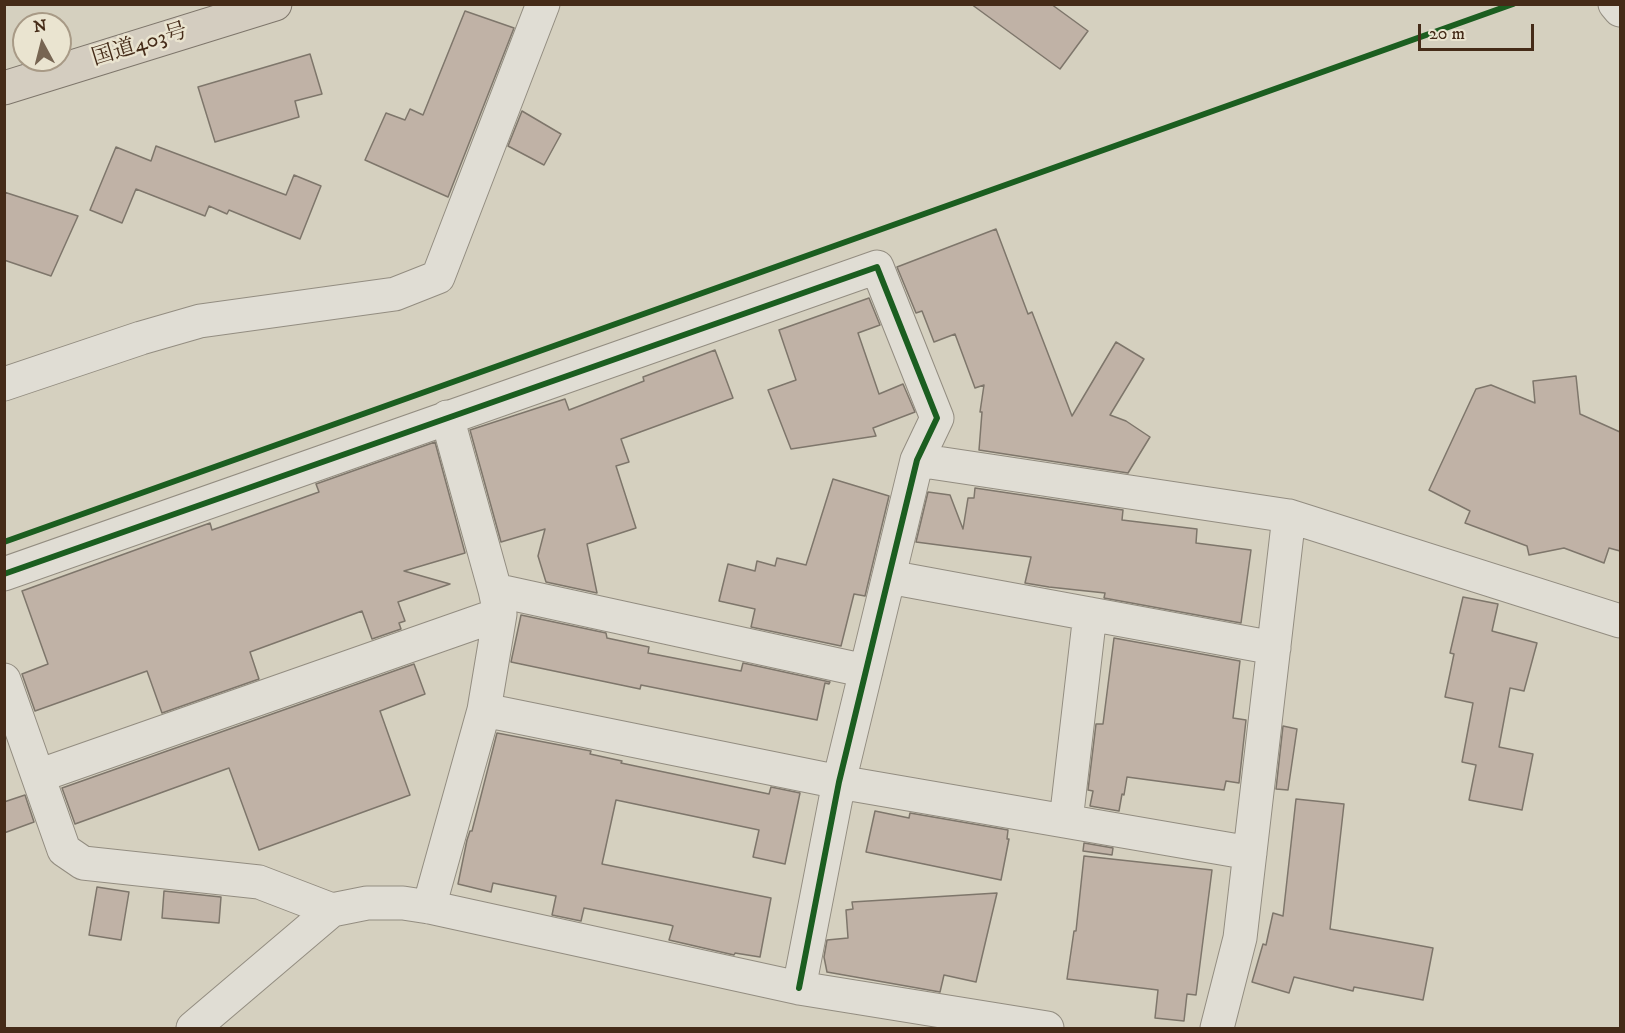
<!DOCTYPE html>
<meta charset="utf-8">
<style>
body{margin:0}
#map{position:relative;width:1625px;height:1033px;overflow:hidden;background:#d5d0bf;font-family:"IM FELL DW Pica",serif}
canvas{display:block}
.frame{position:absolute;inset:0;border:6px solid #452b18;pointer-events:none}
.north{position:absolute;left:12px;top:12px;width:60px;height:60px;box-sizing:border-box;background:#eae4d0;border:2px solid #a89a86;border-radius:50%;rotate:353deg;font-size:16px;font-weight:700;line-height:24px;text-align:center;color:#452b18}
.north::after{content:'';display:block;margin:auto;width:21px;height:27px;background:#776552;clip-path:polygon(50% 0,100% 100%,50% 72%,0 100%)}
.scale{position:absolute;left:1418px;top:24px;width:116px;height:27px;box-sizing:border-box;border:3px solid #452b18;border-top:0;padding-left:8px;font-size:18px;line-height:21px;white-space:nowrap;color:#452b18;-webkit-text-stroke:4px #eae4d0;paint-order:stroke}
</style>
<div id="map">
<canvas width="1625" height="1033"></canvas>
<div class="frame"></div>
<div class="north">N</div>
<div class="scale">20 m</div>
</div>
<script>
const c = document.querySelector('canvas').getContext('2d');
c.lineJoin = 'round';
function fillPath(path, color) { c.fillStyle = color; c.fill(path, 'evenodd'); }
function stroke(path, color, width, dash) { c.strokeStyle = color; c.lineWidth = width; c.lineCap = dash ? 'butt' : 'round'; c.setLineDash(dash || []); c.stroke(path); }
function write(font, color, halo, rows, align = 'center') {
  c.font = font + ' "IM FELL DW Pica","Noto Serif JP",serif'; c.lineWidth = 5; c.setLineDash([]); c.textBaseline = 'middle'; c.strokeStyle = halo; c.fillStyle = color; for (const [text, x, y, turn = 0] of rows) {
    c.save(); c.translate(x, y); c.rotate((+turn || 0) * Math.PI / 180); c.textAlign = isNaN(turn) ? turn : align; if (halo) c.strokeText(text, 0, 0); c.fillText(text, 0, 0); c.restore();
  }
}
const building = new Path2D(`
 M971,4H1051L1088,31L1060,69Z
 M465,11L514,28L448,197L365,160L386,113L405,120L410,109L423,115Z
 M310,54L322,94L295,101L299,117L215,142L198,87Z
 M522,111L561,134L544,165L508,146Z
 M156,146L286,195L294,175L321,186L300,239L229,210L227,214L209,206L205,216L136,189L122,223L90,210L116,147L151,161Z
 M4,192L78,216L51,276L4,260Z
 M996,229L1028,314L1032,312L1072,416L1116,342L1144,359L1110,415L1126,421L1150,437L1128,473L979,450L982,412H980L984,385L975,388L955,334L934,342L922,311L916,313L897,267Z
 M869,298L880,325L858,333L879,394L903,384L915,412L873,428L876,436L791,449L768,390L796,380L779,330Z
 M715,350L733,398L621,439L629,462L616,466L636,528L587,544L597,593L546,582L538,556L545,529L501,542L470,430L565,399L569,410L644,381L643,377Z
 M1576,376L1580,414L1620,432V551L1609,548L1604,563L1564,548L1529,555L1527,546L1465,523L1470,511L1429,490L1476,389L1491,385L1535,403L1533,381Z
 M435,442L465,553L404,571L450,584L398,602L405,621L399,623L401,629L372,639L362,611L250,652L259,679L162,713L147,671L35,711L22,674L48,664L22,591L210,523L212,530L319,492L316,484Z
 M833,479L889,496L865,596L854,594L841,646L751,627L755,609L719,601L728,564L755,571L757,561L775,566L777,558L806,565Z
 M975,488L1123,510L1122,520L1197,529L1196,543L1251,550L1241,623L1104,598L1105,593L1049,587L1025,583L1031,557L916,542L928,492L950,495L963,529L968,498H974Z
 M1463,597L1498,604L1492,631L1537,643L1524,691L1510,688L1499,747L1533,754L1522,810L1469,800L1476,765L1462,762L1473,703L1445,697L1454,654L1450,653Z
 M521,615L606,633L607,638L649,647L648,653L741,671L743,663L830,682L829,684L825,683L817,720L641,685L640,689L511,662Z
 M1114,638L1240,661L1233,718L1246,720L1239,783L1226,781L1224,790L1127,777L1124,795L1122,794L1119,811L1090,806L1093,791L1088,790L1096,724H1103Z
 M414,664L425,694L380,711L410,795L259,850L229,768L75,824L62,788Z
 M1283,726L1297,729L1288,790L1276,789Z
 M497,733L591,751L590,754L622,761L621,763L769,794L771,787L800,793L785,864L753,857L759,830L616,800L602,864L771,898L760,957L735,953L734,955L669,940L673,926L670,925L584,908L581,921L552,915L556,896L493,883L491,892L458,884L467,840L470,831H472Z
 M25,795L34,822L4,833V802Z
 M1296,799L1344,804L1330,929L1433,948L1423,1000L1354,987L1353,991L1294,977L1289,993L1252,982L1263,944L1266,945L1273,913L1283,916Z
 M875,811L909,818L910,813L1008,830L1007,839H1009L1001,880L866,852Z
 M1084,843L1113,848L1112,855L1083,851Z
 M1084,856L1212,870L1196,995L1187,994L1184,1021L1155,1018L1158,990L1067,979L1074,931H1076Z
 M97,887L129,892L121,940L89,935Z
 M164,891L221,897L219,923L162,918Z
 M997,893L976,982L944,975L940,992L827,972L824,957L827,940L848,938L846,910L853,909L852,902Z`);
fillPath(building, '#c0b2a6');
stroke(building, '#7e766b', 1.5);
const minor = new Path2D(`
 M1615,4L1620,10
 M4,384L141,338L200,321L395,294L438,277L543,4
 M917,460L1289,516
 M4,574L877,267L937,418L917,460L839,782L799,988
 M889,577L1274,648
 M495,590L866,671
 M4,680L64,850L83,863L259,882L332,910L367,903H403L429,907L799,988L1047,1028
 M484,710L839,782L1250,853
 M38,776L500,614
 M1066,821L1090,614
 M429,907L484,710L500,614L495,590L447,417
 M193,1028L332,910
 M1217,1028L1240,938L1289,516L1620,621`);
const trunk = new Path2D(`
 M4,88L275,4`);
stroke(minor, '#938d81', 35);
stroke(trunk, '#7e766b', 35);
stroke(minor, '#e0ddd4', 33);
stroke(trunk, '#d4cdc0', 33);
stroke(new Path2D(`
 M4,542L1513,4
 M4,574L877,267L937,418L917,460L839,782L799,988`), '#1b5e20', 6);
write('22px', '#452b18', '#eae4d0', [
 ["国道403号",140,46,-17]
]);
</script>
